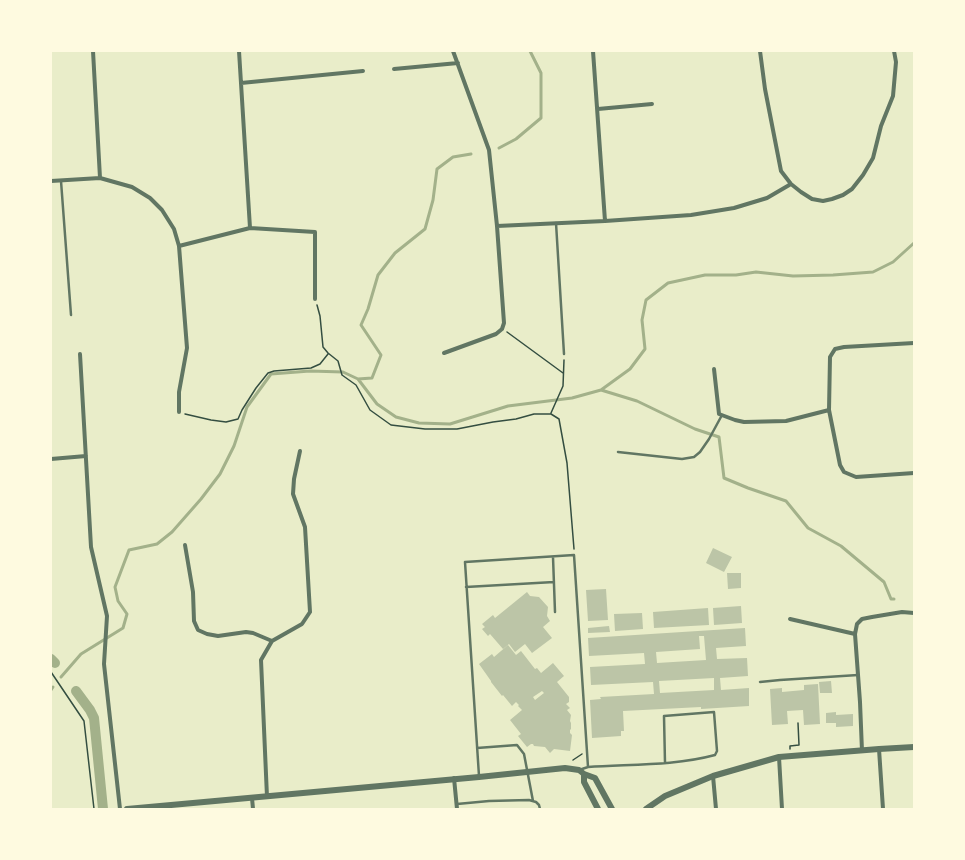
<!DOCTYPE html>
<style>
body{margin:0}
#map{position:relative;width:965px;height:860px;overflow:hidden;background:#e9edc9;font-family:"Public Sans",sans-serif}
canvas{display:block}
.frame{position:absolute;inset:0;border:52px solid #fefae0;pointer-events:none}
</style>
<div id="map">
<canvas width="965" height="860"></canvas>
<div class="frame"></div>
</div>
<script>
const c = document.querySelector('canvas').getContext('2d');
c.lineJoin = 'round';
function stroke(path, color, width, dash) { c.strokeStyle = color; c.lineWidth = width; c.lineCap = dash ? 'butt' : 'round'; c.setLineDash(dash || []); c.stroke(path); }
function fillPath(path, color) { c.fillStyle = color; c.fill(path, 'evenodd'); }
stroke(new Path2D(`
 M499,148L516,139L541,118V73L530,51
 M358,379L372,378L381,355L361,325L368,309L378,275L395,253L425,229L433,200L437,169L453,157L471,154
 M601,390L637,401L695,429L719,437L724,478L748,488L786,501L808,528L841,546L884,582L891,599H894
 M61,677L81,654L123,628L127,614L118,601L115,587L129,550L157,544L172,532L201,499L220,474L234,446L247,407L271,374L310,371L343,372L358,379L377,404L396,417L419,423L450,424L508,406L572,398L601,390L630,369L645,349L642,320L646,300L668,283L705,275H736L756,272L793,276L833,275L873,272L893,262L914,243
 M51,690L53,687`), '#a3b18a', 3);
stroke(new Path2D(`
 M51,659L55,663
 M76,691L90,710L94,718L103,809`), '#a3b18a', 10);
fillPath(new Path2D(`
 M713,548L732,557L724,572L706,563Z
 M727,573H741V588L728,589Z
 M606,589L608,620L588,621L586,590Z
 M527,592L530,596L539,597L548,607L547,616L550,621L543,627L552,638L532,653L525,644L515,652L509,644L503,649L490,634L488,636L482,629L485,627L482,624L493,615L495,618Z
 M741,606L742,623L714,625L713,608Z
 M708,608L709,625L654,628L653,612Z
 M642,613L643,629L615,631L614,614Z
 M609,626L610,632L588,633V628Z
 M745,628L746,646L716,648L717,659L747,658L748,676L720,678L721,690L749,688V706L701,709V707L623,711L624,731H621V736L592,738L590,700L601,699L600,697L654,694L653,682L591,685L590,667L645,664L644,653L589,656L588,638ZM699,636H704L706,660L657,663L656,652L700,649ZM714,678V690L660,693L659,681Z
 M508,645L516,655L521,651L535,669L537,668L541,673L553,663L564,676L557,682L569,697V702L566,704L570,708L567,710L571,715L570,721L571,723V729L570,730V733L572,735L570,751L554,749L550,753L545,747L534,746L533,744H531L527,747L518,736L521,734L510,720L522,710L518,706L519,705L516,702L512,706L503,695L502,696L491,682V681L479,664L492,654L494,657ZM542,691L544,693L535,700L533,697Z
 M831,681L832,693H820L819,682Z
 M818,684L820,724L804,725L803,710L787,711L788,724L772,725L770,689L782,688V692L804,690V685Z
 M836,712V715L853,714V726L836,727V723H826V713Z`), '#bcc5a7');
stroke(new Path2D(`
 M317,305L320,316L323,347L328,353L338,361L342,375L356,385L370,410L391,425L425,429H457L493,422L516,419L534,414H551L559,419L567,463L574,549
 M507,332L563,373
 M551,413L563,386L564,360
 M185,414L211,420L226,422L238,419L242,410L256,388L268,373L274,371L311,368L320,364L328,354
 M51,672L84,721L94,809
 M790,749V746L799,745L798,723
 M573,760L582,754`), '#344e41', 1.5);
stroke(new Path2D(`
 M61,181L71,315
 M556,223L564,354
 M618,452L682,459L694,457L700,452L709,439L722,415
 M553,557L555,612
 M466,587L554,582
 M760,682L780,680L858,675
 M477,748L517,745L524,754L533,801
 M579,770L588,767C630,764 674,766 715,755L717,751L714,712L664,716L665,763
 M479,776L465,562L574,555L588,767
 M457,804L489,801L529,800L536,802L539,805L540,809`), '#617663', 2.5);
stroke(new Path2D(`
 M93,51L100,178
 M239,51L250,228
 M593,51L605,221
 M760,51L765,89L781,171L791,184L801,192L812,199L823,201L832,199L843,195L852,189L863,175L873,158L881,126L893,96L896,62L894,51
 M394,69L458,63
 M241,83L363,71
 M598,109L652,104
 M51,181L100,178L132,187L150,198L162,210L174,229L179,246L187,348L179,392V412
 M497,226L605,221L691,215L734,208L767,198L791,184
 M179,246L250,228L315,232V299
 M914,343L844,347L835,349L830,357L829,410L840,465L844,472L856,477L914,473
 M444,353L496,334L502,329L504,323L497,226L489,150L453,51
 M80,354L91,547L107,616L104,664L120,809
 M714,369L719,414L735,420L744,422L786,421L829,410
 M51,459L86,456
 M185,545L193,592L194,621L198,630L207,634L218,636L246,632L253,633L272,641
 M790,619L855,634L857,624L862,619L872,617L902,612L914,613
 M855,634L860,702L862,751
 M879,749L883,809
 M779,757L782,809
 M713,776L716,809
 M454,778L457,809
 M267,797L261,660L272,641L302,624L310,612L305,527L293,494L294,479L300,451
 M252,798L253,809`), '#617663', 4);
stroke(new Path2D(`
 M584,774V782L598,809
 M127,809L479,777L565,768L579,770L584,774L595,778L612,809
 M646,809L665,796L713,776L779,757L879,749L914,747`), '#617663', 6);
</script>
